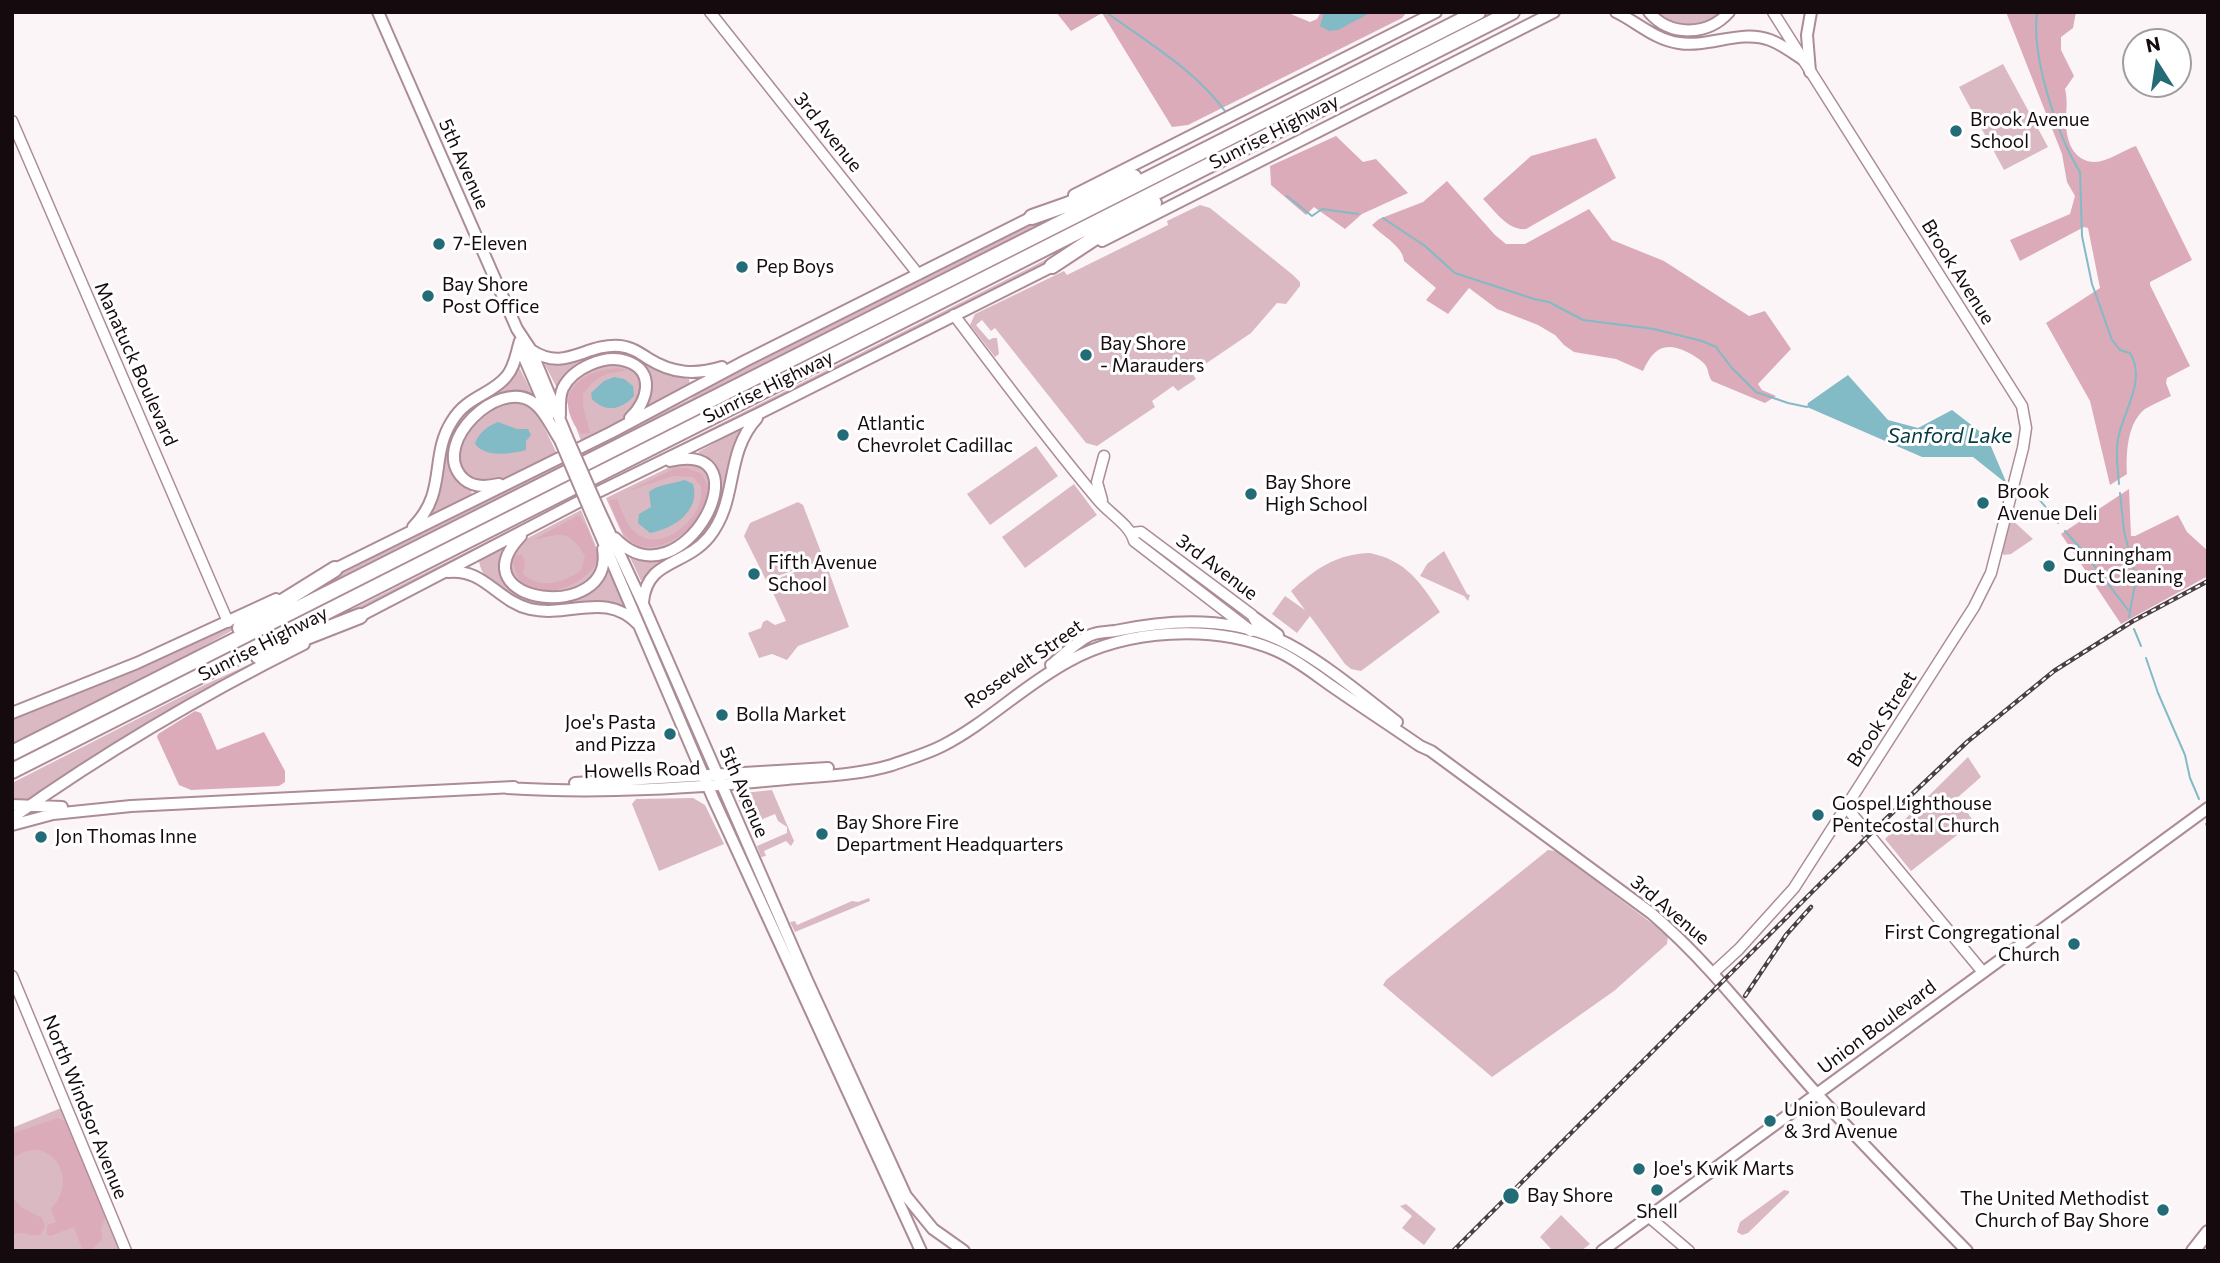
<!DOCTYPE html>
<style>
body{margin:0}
#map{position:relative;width:2220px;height:1263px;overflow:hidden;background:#fcf5f7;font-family:Commissioner,sans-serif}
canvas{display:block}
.frame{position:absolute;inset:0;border:14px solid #150a0e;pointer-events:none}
.north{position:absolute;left:2122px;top:28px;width:70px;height:70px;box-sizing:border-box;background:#fff;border:2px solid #a19d9f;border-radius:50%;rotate:348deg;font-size:19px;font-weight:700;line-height:28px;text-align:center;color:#150a0e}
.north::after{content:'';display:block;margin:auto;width:24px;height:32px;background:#226b77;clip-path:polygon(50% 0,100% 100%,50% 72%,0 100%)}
</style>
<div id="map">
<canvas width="2220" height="1263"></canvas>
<div class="frame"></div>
<div class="north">N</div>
</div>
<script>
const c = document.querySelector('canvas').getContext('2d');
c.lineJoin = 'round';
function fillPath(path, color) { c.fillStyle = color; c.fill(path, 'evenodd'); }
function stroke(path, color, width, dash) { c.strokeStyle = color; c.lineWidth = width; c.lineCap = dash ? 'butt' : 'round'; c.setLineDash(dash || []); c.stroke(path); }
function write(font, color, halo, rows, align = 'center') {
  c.font = font + ' Commissioner,sans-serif'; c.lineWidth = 6; c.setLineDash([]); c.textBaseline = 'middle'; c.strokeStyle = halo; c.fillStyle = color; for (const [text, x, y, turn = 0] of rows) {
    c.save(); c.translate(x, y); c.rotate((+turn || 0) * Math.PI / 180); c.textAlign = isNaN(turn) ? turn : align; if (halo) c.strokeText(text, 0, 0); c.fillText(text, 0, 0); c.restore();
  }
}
fillPath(new Path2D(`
 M1658,12H1724C1700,31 1683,30 1658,12Z
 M2003,64L2048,147L2004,170L1959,87Z
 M1200,205L1210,208L1293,275L1300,282V286L1286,304L1277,303L1251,333L1192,373L1196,379L1178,391L1173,386L1152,401L1155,407L1097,446L1086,443L995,328L991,331L982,320L976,325L989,340L993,338H997L999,354L995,357L970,325L975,314L1064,271L1067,275L1168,225L1167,221Z
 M1043,220L1045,222L319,588L318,586L439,522L442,524L472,506L692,398L693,394L1010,234Z
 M1073,246L1050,262L725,427L723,424L387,598L350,614L349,611Z
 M612,351L628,353L670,375L689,379L690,385L642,413C650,398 651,388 645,372L606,357L559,392L545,365L546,363C566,369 592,356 612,351Z
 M623,364C647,377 649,393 631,414C622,424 594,434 581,441L567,402L565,401C567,374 600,365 623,364Z
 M519,367L536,401L517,396L473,413L450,463C454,476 459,483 471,490L472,496L429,517C445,488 439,452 456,425C473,397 502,397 519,367Z
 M521,401L538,414L557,454L495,483C486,485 483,484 474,480C440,464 468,424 490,410C500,404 510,402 521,401Z
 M744,427L725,495L712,528L689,550L658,565L641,581L628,553C635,555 642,558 649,558C685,560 726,519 719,482C717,468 704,464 698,452Z
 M1036,446L1058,476L990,525L967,494Z
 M690,463L703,468L710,477L711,502L679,543L645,553L624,538L606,498L674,465Z
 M1074,484L1097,515L1025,568L1002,537Z
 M798,502L803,505L824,560L766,580L744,536L750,523Z
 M581,510L602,561C597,568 593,579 586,584C572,595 531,598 518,584C513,578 512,571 510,563L524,540Z
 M2010,518L2033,539L2011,554L2004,555L2001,552Z
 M509,545C483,609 569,617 599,584C603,580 605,574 608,569H611L630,609C586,608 533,616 497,586C487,578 481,574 479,561Z
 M1444,551L1467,594L1470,595L1468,601L1464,596L1420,576L1427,564Z
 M1370,553C1407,561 1420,582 1440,612L1361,671L1351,669L1345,664L1310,616L1297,633L1272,614L1285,596L1305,610L1291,591C1315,569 1336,554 1370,553Z
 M825,561L849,627L798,646L787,660L772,654L759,658L748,633L761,628L763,622L767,620L775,625L786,621L768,582Z
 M250,617L251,620L186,656L12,744V718L107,682Z
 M296,643L29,802H12V783L204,685Z
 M1968,757L1981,777L1957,798L1974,822L1911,871L1885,839Z
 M772,790L794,841L791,846L786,841L764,851L766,856L761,857L757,846L787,833V827L778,821L775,814L748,825L738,799L743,793Z
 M693,798L705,805L724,844L659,871L632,804L636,799Z
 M1548,850L1556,851L1666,934L1668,936L1667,944L1614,991L1492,1077L1383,985L1386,980Z
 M869,898L870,901L795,932L790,922L795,921L797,925L852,901L858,902Z
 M66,1106L126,1251H12V1128Z
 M1784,1190L1789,1191V1193L1748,1233L1742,1235L1737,1232L1740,1222Z
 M1406,1204L1436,1229L1424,1245L1402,1228L1412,1216L1400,1206Z
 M1561,1215L1590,1244L1581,1251H1553L1540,1237Z`), '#dab9c3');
fillPath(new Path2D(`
 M1056,12H1286L1310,22L1317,19L1321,12L1406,13L1402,18L1188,125L1172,127L1102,13L1071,31Z
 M2006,12H2076L2073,28L2061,37V50L2074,76L2065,89C2068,101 2066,109 2066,122C2066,140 2073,162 2095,162C2107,162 2124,150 2136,146L2192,260L2150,282V285L2190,366L2167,378L2166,383L2171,396C2163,400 2153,404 2145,409C2127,423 2126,454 2127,474L2110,485L2090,401L2046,323L2100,288L2088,228L2084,227L2020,261L2010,240L2070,214L2075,196L2067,182L2062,154Z
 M1336,136L1363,162L1376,159L1408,193L1362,214L1345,229L1314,207L1306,215L1271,185L1270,166Z
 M1596,138L1616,178L1526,229C1508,231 1495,211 1483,199L1531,156Z
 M1447,181L1495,235L1506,244H1525L1589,209L1612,240L1664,261L1749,316L1765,311L1791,349L1758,384L1762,390L1776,396L1765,403L1712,381C1708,376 1709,371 1706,366C1702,360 1693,355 1687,352C1664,341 1653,349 1643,371L1616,359L1574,352L1564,345L1555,335L1538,325L1497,309L1469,288L1448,314L1426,300L1436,288L1404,261C1403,246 1382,236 1372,225L1379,219L1423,202Z
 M619,368L627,370C605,374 597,375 583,394V406L590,433L581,434C551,396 578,370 619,368Z
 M676,468H687L702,474C704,478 708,485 709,489C713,519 659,562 632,542C621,534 614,513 609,500L617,499C622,512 627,528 640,536C662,549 694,524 700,502C702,497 701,490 701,486L693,477L673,476L628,491Z
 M2129,489L2131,536H2135L2178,515L2187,532L2208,551V576L2121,624L2061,534Z
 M579,515L587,527L599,559C586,585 543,604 519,579C516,575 515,568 513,563L516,555H522L525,562L523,574C541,590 564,583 581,570L585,556C568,529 563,533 533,540Z
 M195,711L201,713L217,750L264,732L285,771V782L279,786L191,790L179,785L157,737L158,734Z
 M57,1118L65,1121L105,1217L101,1229L102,1239L91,1251H83L74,1227L50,1236L47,1234V1225L56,1222L51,1209C82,1177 47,1130 12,1159V1134Z
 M12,1197L21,1207L42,1218L45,1226L41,1234C31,1239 23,1229 12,1235Z`), '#dbabba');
fillPath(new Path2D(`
 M1324,12H1372L1338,30L1329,31L1320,26Z
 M1848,375L1888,420L1918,428L1952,410L1987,437L2007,484L1973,457H1922L1807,407L1808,403Z
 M614,377L624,379L633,386L634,396C621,410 606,413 592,399L591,393L604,381Z
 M498,422L517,429H528L531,435L526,441V450C511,454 486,458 475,444C478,433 488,426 498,422Z
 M685,480L693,484C701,511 673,529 650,533L638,523L639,514L651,507L649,492C659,484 672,484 685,480Z`), '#82bac5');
stroke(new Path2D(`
 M1106,12C1148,43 1194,69 1225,111
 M2037,12C2031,56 2057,135 2080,172L2082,236L2092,284L2112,340L2120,350L2130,353C2147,380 2123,411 2118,439C2115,455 2118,469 2119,484
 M1287,196L1312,216L1322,209L1358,214
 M1383,218L1425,246L1455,273L1534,299L1549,302L1583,320L1654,329L1702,341L1716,347L1731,367L1756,392L1788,403L1807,407
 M2020,486C2037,493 2047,509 2058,523
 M2120,493L2124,531L2136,579L2129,617
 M2065,531L2083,551L2128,610
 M2134,629L2141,646
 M2146,658L2158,693L2185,755L2190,778L2199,799
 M2206,824L2208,828`), '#82bac5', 2);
const tertiary = new Path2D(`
 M710,12L918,274
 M12,121L228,622
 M954,315C1002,378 1048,441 1099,501C1110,514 1130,525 1134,541L1251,631
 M1102,500L1097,482L1104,456
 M1132,533L1141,532L1252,615L1258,625
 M1846,807L1982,971
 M1713,973L1739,949L1794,888L1974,607L1991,573L2023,448L2026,428L2022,406L1773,12
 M12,976L126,1251
 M1649,1217L1689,1251`);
const secondary = new Path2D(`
 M378,12L517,329L531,350L567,437
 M1616,12C1637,22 1655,40 1679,43C1709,48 1740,29 1770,40C1781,44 1792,52 1802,59
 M1649,12C1670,37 1708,36 1729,12
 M1810,72L1807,35L1811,12
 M1074,195L1436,12
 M1102,241L1554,12
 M520,342L522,353L549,415
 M531,350C565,373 585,343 620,346C631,347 640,353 649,359C673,374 696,375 722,367
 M560,415C560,406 559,396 563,388C573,368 605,354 626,361C656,370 648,402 630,418
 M499,484C485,487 470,488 460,475C434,441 497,380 531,401C544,409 552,428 560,440
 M599,510L643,604L807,980L906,1196L933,1229L964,1251
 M591,513L713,798L921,1251
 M413,527C448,492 429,457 452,421C467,396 491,395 506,377C515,367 516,353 520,341
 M521,536C455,605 616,624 603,549
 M615,538C682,609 770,438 670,461
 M331,571L612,432L745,361L1038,214
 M448,572C484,568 497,601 530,609C570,618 606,590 639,625
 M643,602C647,559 684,567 709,537C739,500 724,454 757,418
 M356,618L588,497L762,412L1057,264
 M1255,618L1278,635
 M1051,665C1061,657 1083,636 1094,634C1100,632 1108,632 1115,631C1173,619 1234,616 1288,644C1327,665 1362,695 1397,722
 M12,713L137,663L276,599
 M575,783L828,768
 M507,788C600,794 694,788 787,779C821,776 859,775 892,765C909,759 926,754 942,746C987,723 1024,685 1069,661C1127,629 1213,624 1275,650C1295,658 1314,674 1333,687C1362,707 1391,726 1420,746L1431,751L1651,913C1713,966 1761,1032 1816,1093C1865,1147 1916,1199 1967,1251
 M12,805L62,807
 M12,818C105,752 202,695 304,644
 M12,825L53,814L131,806L514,787
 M1602,1251L2208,808`);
const primary = new Path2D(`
 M2193,1251L2208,1232`);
const motorway = new Path2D(`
 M1032,217L1069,204L1134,177
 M1052,266L1093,239L1154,203
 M240,628L335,569
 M258,656L360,616
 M12,753L1478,12
 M12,771L1512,12`);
stroke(tertiary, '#ac8c96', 13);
stroke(secondary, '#ac8c96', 14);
stroke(primary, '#ac8c96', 16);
stroke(motorway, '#ac8c96', 18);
stroke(tertiary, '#fff', 10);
stroke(secondary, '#fff', 10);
stroke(primary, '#fff', 12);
stroke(motorway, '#fff', 14);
const rail = new Path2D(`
 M1745,996L1786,935L1811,907
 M1453,1251L1869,835L1967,742L2054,671L2133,621L2208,581`);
stroke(rail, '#4a4043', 4.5);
stroke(rail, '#fff', 2, [5]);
const secondaryBridge = new Path2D(`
 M567,437L599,510
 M560,440L591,513`);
stroke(secondaryBridge, '#ac8c96', 14, []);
stroke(secondaryBridge, '#fff', 10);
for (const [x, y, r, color] of [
 [1956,131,7,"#226b77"],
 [439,244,7,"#226b77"],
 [742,267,7,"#226b77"],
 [428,296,7,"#226b77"],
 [1086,355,7,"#226b77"],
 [843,435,7,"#226b77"],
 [1251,494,7,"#226b77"],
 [1983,503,7,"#226b77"],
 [2049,566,7,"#226b77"],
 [754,574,7,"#226b77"],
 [722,715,7,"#226b77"],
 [670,734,7,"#226b77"],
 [1818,815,7,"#226b77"],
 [822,834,7,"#226b77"],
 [41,837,7,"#226b77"],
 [2074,944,7,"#226b77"],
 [1770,1121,7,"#226b77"],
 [1639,1169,7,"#226b77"],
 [1657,1190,7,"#226b77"],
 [1511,1196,9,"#226b77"],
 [2163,1210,7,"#226b77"]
]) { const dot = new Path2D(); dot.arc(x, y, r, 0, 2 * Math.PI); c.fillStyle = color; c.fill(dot); stroke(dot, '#fff', 2.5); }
write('19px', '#150a0e', '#fff', [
 ["Brook Avenue",1970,120],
 ["School",1970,142],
 ["7-Eleven",453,244],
 ["Pep Boys",756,267],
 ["Bay Shore",442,285],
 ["Post Office",442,307],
 ["Bay Shore",1100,344],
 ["- Marauders",1100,366],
 ["Atlantic",857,424],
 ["Chevrolet Cadillac",857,446],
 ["Bay Shore",1265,483],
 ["High School",1265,505],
 ["Brook",1997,492],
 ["Avenue Deli",1997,514],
 ["Cunningham",2063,555],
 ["Duct Cleaning",2063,577],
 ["Fifth Avenue",768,563],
 ["School",768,585],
 ["Bolla Market",736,715],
 ["Joe's Pasta",656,723,"right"],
 ["and Pizza",656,745,"right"],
 ["Gospel Lighthouse",1832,804],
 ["Pentecostal Church",1832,826],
 ["Bay Shore Fire",836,823],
 ["Department Headquarters",836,845],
 ["Jon Thomas Inne",55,837],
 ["First Congregational",2060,933,"right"],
 ["Church",2060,955,"right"],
 ["Union Boulevard",1784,1110],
 ["& 3rd Avenue",1784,1132],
 ["Joe's Kwik Marts",1653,1169],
 ["Bay Shore",1527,1196],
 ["The United Methodist",2149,1199,"right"],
 ["Church of Bay Shore",2149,1221,"right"],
 ["Shell",1657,1212,"center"]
], 'left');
write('19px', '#150a0e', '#fff', [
 ["3rd Avenue",828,132,51],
 ["Sunrise Highway",1274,132,-27],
 ["5th Avenue",464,164,66],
 ["Brook Avenue",1958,272,58],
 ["Manatuck Boulevard",136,364,66],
 ["Sunrise Highway",768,387,-26],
 ["3rd Avenue",1217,567,37],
 ["Sunrise Highway",263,644,-27],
 ["Rossevelt Street",1024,664,-35],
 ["Brook Street",1882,719,-57],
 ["Howells Road",642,770,-2],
 ["5th Avenue",744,792,67],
 ["3rd Avenue",1670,910,40],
 ["Union Boulevard",1877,1027,-37],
 ["North Windsor Avenue",85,1107,68]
]);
write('italic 21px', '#033a42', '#fff', [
 ["Sanford Lake",1950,436]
]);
</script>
